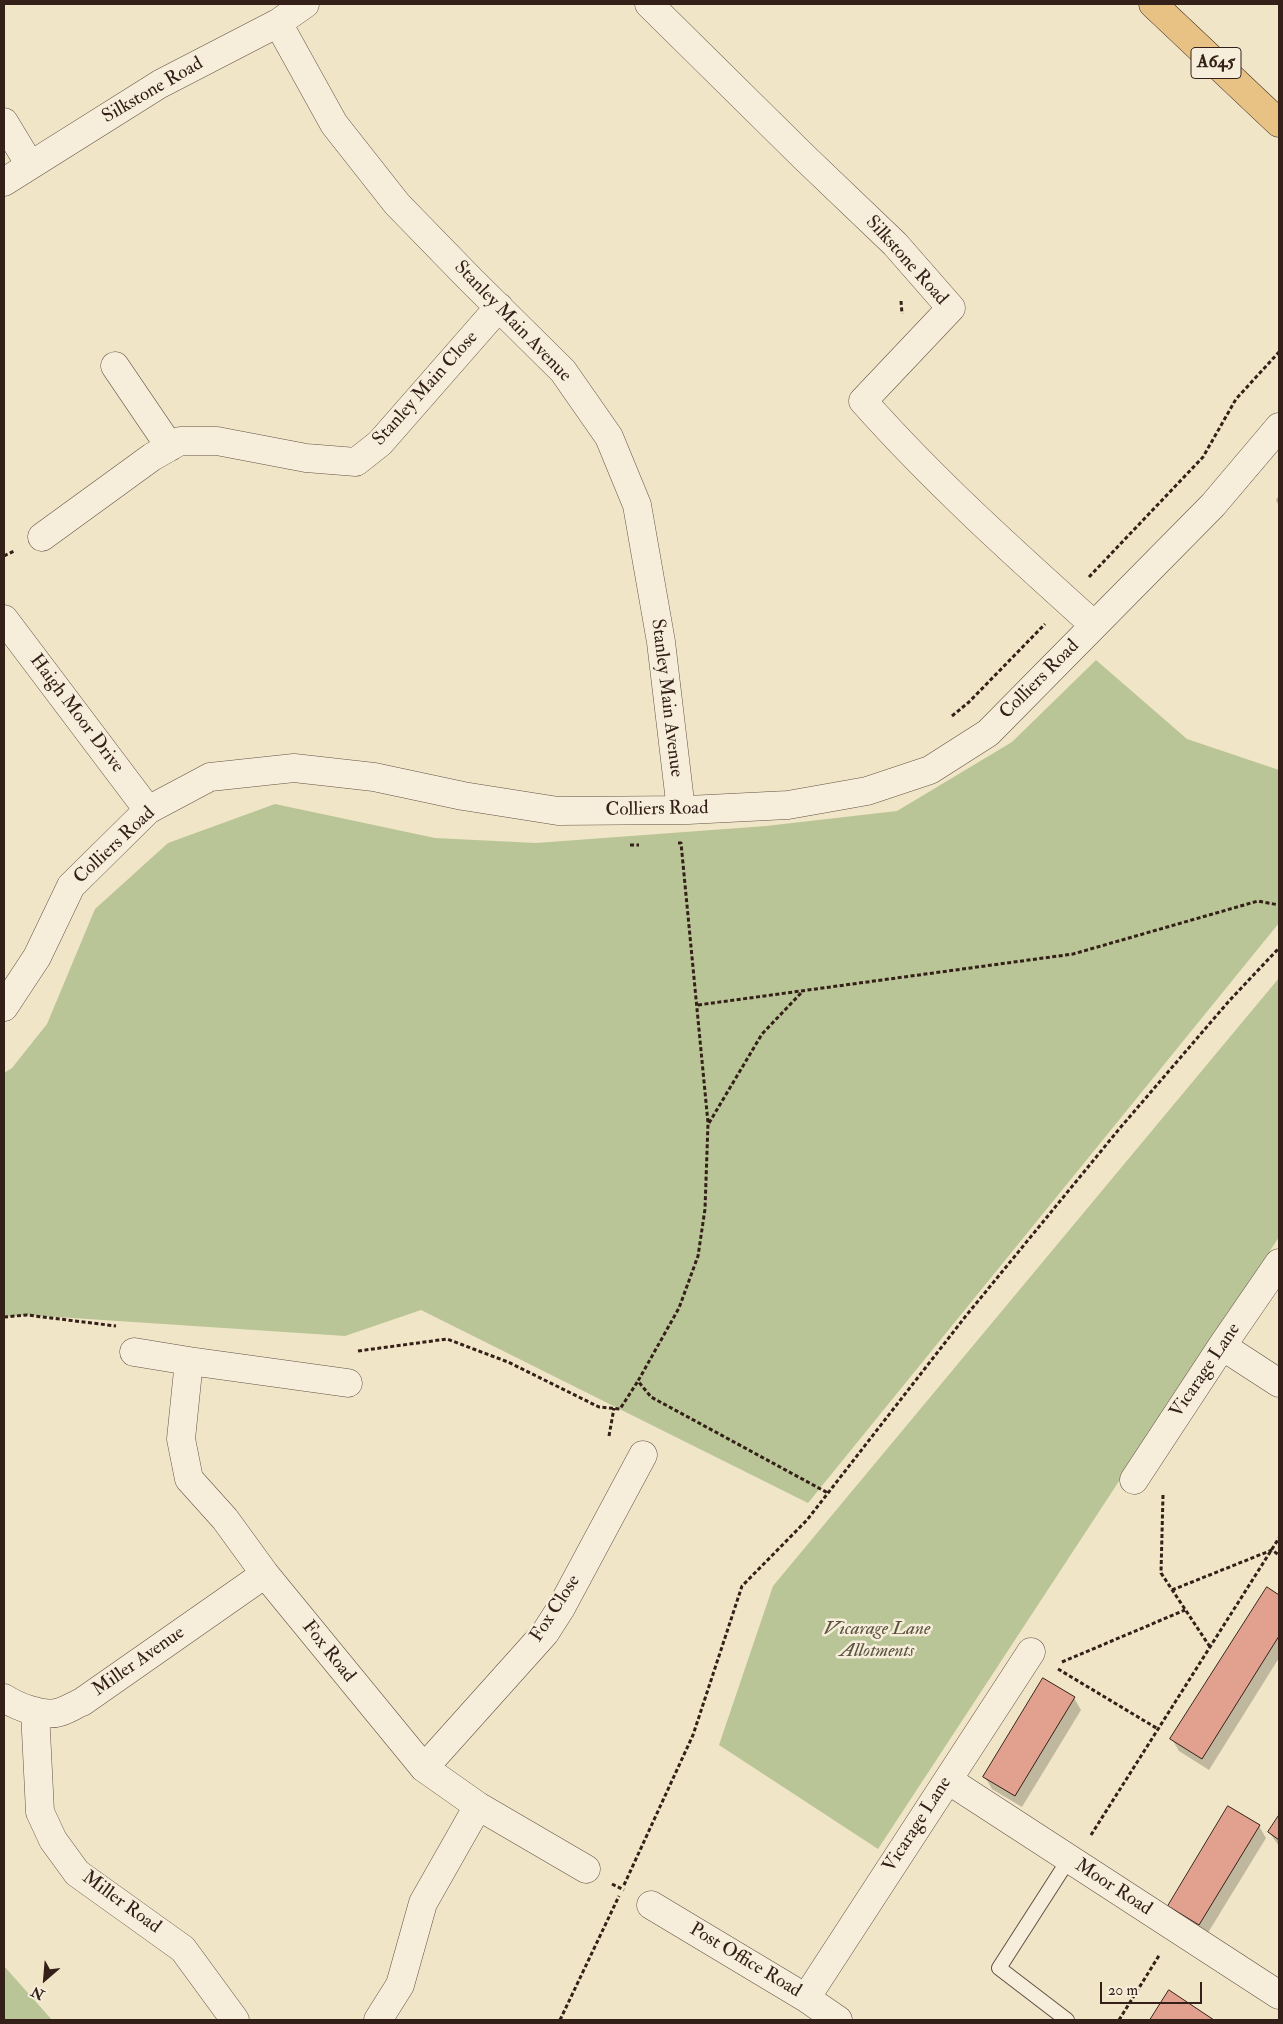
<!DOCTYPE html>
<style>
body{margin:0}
#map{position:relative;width:1283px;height:2024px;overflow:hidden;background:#f1e5c7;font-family:"IM FELL Double Pica",serif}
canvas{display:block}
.frame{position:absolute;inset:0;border:5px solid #342018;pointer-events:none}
.north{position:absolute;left:20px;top:1954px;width:50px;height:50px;-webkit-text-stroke:4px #f6eedb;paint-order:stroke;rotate:207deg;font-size:14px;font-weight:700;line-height:20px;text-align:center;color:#342018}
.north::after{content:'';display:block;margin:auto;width:18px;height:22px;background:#342018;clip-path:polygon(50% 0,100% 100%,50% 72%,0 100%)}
.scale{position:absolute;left:1100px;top:1982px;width:102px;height:22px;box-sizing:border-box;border:2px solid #342018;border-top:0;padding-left:6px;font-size:15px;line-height:18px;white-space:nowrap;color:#342018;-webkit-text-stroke:4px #f6eedb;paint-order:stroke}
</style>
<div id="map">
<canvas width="1283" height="2024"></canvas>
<div class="frame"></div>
<div class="north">N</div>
<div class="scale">20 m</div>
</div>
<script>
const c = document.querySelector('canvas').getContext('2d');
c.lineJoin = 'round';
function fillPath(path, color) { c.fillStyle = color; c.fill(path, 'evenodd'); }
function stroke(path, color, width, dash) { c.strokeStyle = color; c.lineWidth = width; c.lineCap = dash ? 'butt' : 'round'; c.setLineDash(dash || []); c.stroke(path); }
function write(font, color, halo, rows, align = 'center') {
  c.font = font + ' "IM FELL Double Pica",serif'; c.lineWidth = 5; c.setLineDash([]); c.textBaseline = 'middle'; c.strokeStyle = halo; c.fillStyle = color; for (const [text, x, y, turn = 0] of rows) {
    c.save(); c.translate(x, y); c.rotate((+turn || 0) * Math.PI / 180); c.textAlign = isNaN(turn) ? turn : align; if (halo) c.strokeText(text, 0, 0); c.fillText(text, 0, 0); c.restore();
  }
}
fillPath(new Path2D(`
 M1096,660L1187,739L1279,770V923L808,1503L421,1310L345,1336L27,1315L4,1317V1073L12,1068L47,1024L95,909L168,843L275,804L435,838L536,843L766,826L897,811L1012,742Z
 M1279,978V1237L878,1849L719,1745L773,1586Z
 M4,1966L52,2020H4Z`), '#b9c596');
fillPath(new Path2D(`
 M1279,495V506L1276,500Z
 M1267,1589L1279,1596V1658L1209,1770L1179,1751L1172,1739Z
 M1074,1698L1081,1710L1022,1807L992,1789L985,1777Z
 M1279,1817V1846L1269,1832Z
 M1259,1826L1266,1838L1206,1936L1176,1918L1170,1906Z
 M1170,1992L1212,2020H1151Z`), '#0003');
const building = new Path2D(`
 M1267,1587L1279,1595V1636L1202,1759L1170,1739Z
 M1043,1678L1075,1697L1015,1796L983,1777Z
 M1228,1806L1260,1825L1199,1925L1168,1906Z
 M1279,1815V1840L1268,1832Z
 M1169,1990L1214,2020H1150Z`);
fillPath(building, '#e1a18e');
stroke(building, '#342018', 1);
const lane = new Path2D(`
 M1067,2020L999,1968L1069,1859`);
const street = new Path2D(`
 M649,4L804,157L895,244L951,308L863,401C934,481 1014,553 1094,625
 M278,23L334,124L397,204L470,279L563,371L609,437L637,505L661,642L681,810
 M4,122L30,165
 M4,182L160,84L278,23L305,4
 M115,366L170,447
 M42,537L152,457L180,441H217L306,458L356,462L380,443L499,307
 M4,619L148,810
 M4,1007L37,957L71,886L148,810L210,777L294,768L374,777L463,796L558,811L688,810L788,805L867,791L930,770L988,733L1213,505L1279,427
 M1222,1346L1279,1383
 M134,1352L189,1361L181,1439L189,1479L225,1519L265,1574L424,1768L478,1806L586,1869
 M189,1361L348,1383
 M1134,1480L1222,1346L1279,1263
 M4,1698C16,1706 41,1716 56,1713C65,1712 74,1705 82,1702L265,1574
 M35,1711L40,1812L53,1840L77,1873L183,1949L235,2020
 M424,1768L545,1633L561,1608L643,1455
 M948,1780L1279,1995
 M651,1905L806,1998L838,2020
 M806,1998L1031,1652
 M378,2020L400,1985L423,1903L478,1806`);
const primary = new Path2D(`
 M1153,4L1279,123`);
stroke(lane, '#635144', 16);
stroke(street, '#635144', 29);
stroke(primary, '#342018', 29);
stroke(new Path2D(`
 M901,301L902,314
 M4,556L14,551
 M1089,577L1203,457L1236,399L1279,352
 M952,716L969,702L1045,624
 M678,843H681L708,1123L705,1209L698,1256L679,1308L638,1381L651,1397L828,1493
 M630,845H639
 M698,1005L1073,954L1258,901L1279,905
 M709,1123L762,1034L802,992
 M4,1317L27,1315L116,1326
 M358,1351L447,1339L508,1362L599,1407L620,1409L638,1381
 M609,1436L614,1408
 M1163,1495L1161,1573L1210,1647
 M1172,1590L1272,1550L1279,1555
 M1062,1662L1185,1610
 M1058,1669L1158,1729
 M1091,1835L1279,1538
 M612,1884L624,1890
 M624,1885L693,1735L742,1586L807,1520L965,1317L1120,1128L1229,1001L1279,948
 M560,2020L619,1896
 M1119,2020L1160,1954`), '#342018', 3, [4, 2.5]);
stroke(lane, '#f6eedb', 14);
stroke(street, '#f6eedb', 28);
stroke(primary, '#e8c284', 28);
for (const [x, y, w] of [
 [1216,63,50]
]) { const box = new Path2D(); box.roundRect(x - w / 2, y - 15.5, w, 31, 4); c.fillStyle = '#f6eedb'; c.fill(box); stroke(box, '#342018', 1); }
write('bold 18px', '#342018', null, [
 ["A645",1216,63]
]);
write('19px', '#342018', '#f6eedb', [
 ["Silkstone Road",153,91,-30],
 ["Silkstone Road",906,261,48],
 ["Stanley Main Avenue",512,322,46],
 ["Stanley Main Close",426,389,-48],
 ["Colliers Road",1040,680,-45],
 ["Stanley Main Avenue",666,698,83],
 ["Haigh Moor Drive",76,714,53],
 ["Colliers Road",657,810,-1],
 ["Colliers Road",115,846,-43],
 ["Vicarage Lane",1206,1371,-56],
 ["Fox Close",556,1609,-57],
 ["Fox Road",328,1652,51],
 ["Miller Avenue",139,1662,-35],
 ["Vicarage Lane",918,1825,-57],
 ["Moor Road",1113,1888,33],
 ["Miller Road",121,1903,36],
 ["Post Office Road",745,1961,31]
]);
write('italic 19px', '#5c523e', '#f6eedb', [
 ["Vicarage Lane",877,1630],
 ["Allotments",877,1652]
]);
</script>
